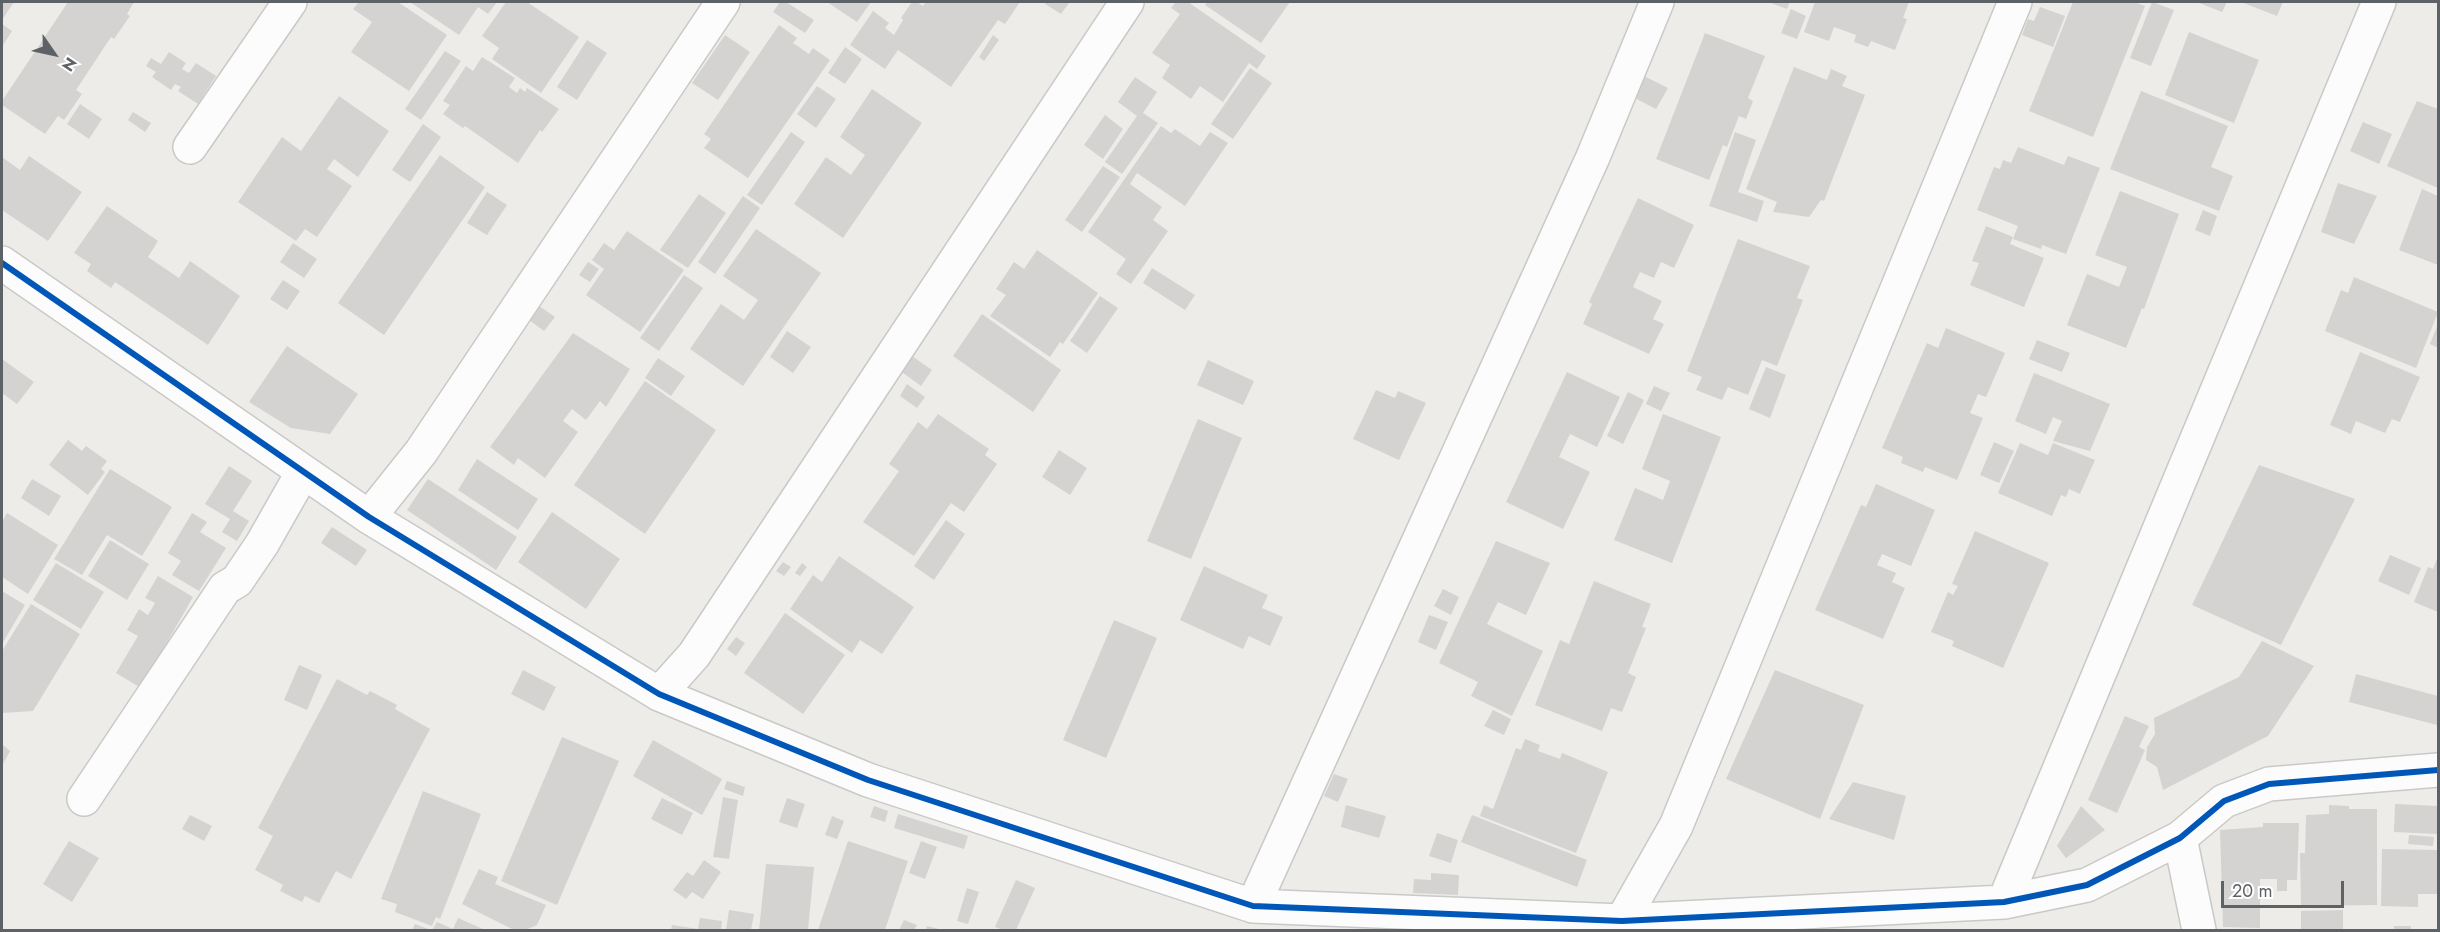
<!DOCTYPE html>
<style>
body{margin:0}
#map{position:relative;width:2440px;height:932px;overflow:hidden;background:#edece8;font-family:Jost,sans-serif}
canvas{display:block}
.frame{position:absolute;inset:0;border:3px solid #5d6266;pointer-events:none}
.north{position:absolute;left:24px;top:24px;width:60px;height:60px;-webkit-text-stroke:4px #fff;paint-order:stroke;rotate:124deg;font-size:16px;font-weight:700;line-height:24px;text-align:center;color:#5d6266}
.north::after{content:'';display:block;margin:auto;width:21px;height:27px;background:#5d6266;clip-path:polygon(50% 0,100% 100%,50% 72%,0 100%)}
.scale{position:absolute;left:2221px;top:881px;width:123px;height:27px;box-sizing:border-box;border:3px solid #5d6266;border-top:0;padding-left:8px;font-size:18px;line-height:21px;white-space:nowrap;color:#5d6266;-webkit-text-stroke:4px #fff;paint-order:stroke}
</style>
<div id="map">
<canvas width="2440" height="932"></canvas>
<div class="frame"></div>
<div class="north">N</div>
<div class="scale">20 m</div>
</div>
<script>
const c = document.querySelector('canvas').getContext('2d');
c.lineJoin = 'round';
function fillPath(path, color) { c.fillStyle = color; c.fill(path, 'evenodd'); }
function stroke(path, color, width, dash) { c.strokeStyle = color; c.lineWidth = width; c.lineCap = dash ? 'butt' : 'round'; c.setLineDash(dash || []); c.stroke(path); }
fillPath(new Path2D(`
 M2,2H14L2,20Z
 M68,2H134L127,14L130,16L114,39L111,37L76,90L82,94L64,120L58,116L45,134L2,105V101Z
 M359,2H398L447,35L409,91L351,52L372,22L353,9Z
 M410,2H497L488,14L478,7L459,35Z
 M506,2H527L579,37L541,93L492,59L499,48L482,36Z
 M780,2H786L814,20L805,33L773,12Z
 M827,2H871L857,22Z
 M912,2H917L923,6L926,2H1020L1005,24L998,20L951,87L898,50L885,69L850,45L873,11L889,23L885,28L894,35L903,20L901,18Z
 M1047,2H1066L1069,3L1061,14L1045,4Z
 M1176,2H1188L1266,56L1257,69L1249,63L1223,102L1200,86L1191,99L1162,78L1170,65L1152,53L1180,14L1171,8Z
 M1207,2H1290L1261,43L1205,5Z
 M1768,2H1790L1787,9Z
 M1815,2H1909L1903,18L1907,19L1895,50L1871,41L1868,47L1854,42L1856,35L1834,27L1829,41L1804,32Z
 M2073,2H2134L2145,6L2093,137L2029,111Z
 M2152,2L2174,10L2151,66L2130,58Z
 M2197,2H2227L2222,12Z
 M2241,2H2283L2277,16Z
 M2040,7L2065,16L2053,47L2022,35L2028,19L2034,21Z
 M1791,9L1806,16L1797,39L1781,33Z
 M2,24L12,31L2,47Z
 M779,25L797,38L793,43L809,54L813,48L830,60L748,178L704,148L711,139L704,134Z
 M2189,32L2259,60L2234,123L2165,95Z
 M1705,33L1765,56L1748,98L1753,101L1746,119L1739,116L1727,147L1723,145L1709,180L1656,159Z
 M725,35L750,52L718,100L692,83Z
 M993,35L999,40L984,61L979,57Z
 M587,40L607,53L577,100L557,87Z
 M845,47L862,59L845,84L828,73Z
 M445,51L461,61L421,120L405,109Z
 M169,52L186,63L182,69L189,73L196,63L216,76L198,104L178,91L181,87L175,84L171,90L152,77L156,72L146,66L151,58L161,64Z
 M482,57L515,78L509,87L517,93L520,88L525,92L527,88L559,109L542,132L540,130L518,163L465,126L463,128L443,114L450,105L443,101L466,66L473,71Z
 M1794,67L1827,80L1831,69L1847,76L1842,86L1865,95L1824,201L1821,200L1809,217L1773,212L1777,202L1746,189Z
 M1250,68L1272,83L1233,139L1211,124Z
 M1640,74L1668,88L1656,109L1629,95Z
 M1135,77L1157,92L1143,113L1158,123L1122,174L1105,162L1137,116L1118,102Z
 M817,86L836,99L816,128L797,114Z
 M872,89L922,123L843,238L794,204L826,157L851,175L865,155L840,137Z
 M2141,91L2228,126L2211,167L2233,176L2219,211L2110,169Z
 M339,96L389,131L358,177L334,159L327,169L352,186L317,237L305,229L296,241L238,202L282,137L301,151Z
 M2417,101L2438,109V188L2387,166Z
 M80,104L102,119L89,139L67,124Z
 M133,112L151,123L145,132L128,120Z
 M1105,115L1123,129L1103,159L1084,145Z
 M2363,122L2392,134L2379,164L2350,151Z
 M423,124L441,137L410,182L392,170Z
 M1161,126L1171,133L1175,129L1200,146L1210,132L1228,143L1185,206L1137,173L1130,184L1162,207L1153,220L1168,231L1131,284L1116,274L1126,259L1088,232Z
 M791,132L805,142L762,205L747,195Z
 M1735,132L1756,140L1738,192L1764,201L1757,222L1709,206Z
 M2018,147L2064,165L2068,156L2100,168L2066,254L2042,245L2041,249L2013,239L2018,226L1977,210L1994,167L2000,169L2003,160L2011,163Z
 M440,155L485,187L384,335L338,303Z
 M29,156L82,192L48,241L2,210V157L20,170Z
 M1103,166L1120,177L1082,232L1065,220Z
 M2338,183L2377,196L2354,244L2321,232Z
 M2422,189L2438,196V265L2399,250Z
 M2120,191L2179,214L2144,309L2142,308L2126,348L2067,325L2087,274L2119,287L2127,267L2095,255Z
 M487,192L507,205L487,235L467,223Z
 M699,194L726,213L688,268L660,250Z
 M743,196L760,208L715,274L698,262Z
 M1638,198L1694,225L1674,268L1661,262L1654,278L1640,272L1633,287L1662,301L1653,319L1664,324L1649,354L1583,324L1592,304L1589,302Z
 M107,206L158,241L148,257L179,278L190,261L240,296L208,345L115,282L111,288L87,271L91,264L74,253Z
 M2203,210L2217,216L2210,236L2195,230Z
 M1986,226L2013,237L2010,244L2044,258L2024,307L1970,285L1979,263L1972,261Z
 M756,229L821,273L743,386L690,349L721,304L744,320L758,300L723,276Z
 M627,231L684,270L640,332L586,295L604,269L592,260L604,243L614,250Z
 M1738,239L1810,266L1797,298L1803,300L1777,366L1762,360L1748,395L1728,387L1722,400L1696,390L1702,377L1687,371Z
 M293,243L317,259L304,278L280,262Z
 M1037,250L1098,293L1063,344L1060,342L1050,357L990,316L1006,295L996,289L1014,262L1024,269Z
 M588,262L599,269L590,282L579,275Z
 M1152,268L1195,295L1185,310L1143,283Z
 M684,275L703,288L659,351L640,338Z
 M2354,277L2438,312L2416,368L2325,331L2341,290L2348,293Z
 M283,280L300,291L287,310L270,299Z
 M1100,296L1118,308L1087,353L1070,341Z
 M539,306L555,317L544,331L529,320Z
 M982,314L1061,370L1033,412L953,356Z
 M2438,324V348L2430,344Z
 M1946,328L2005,353L1986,397L1978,394L1970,413L1983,418L1957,480L1925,467L1923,472L1901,463L1903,457L1882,448L1927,343L1938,348Z
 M787,331L811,347L793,373L770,357Z
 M573,333L630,369L606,407L600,401L586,420L572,409L563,421L578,432L545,478L518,458L514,465L490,447Z
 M2037,340L2070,353L2062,372L2029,359Z
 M287,346L358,394L330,434L291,428L249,402Z
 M906,352L932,370L921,386L895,367Z
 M2360,352L2420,377L2400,422L2392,419L2385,433L2356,421L2351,434L2330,425Z
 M658,358L685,376L671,396L645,378Z
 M2,359L34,382L17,404L2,393Z
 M1208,360L1254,381L1243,405L1197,385Z
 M1766,367L1786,375L1770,418L1749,409Z
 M1567,372L1620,397L1597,447L1570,434L1559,457L1590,472L1563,529L1506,502Z
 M2034,373L2110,404L2090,451L2053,441L2062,421L2053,417L2046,434L2015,421Z
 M645,381L716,430L645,534L574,485Z
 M907,384L925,397L917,408L900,396Z
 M1654,386L1670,393L1661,411L1646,404Z
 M1376,390L1395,398L1398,391L1426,403L1399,460L1353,439Z
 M1628,392L1644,400L1623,444L1607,436Z
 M938,414L989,449L985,455L997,464L964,512L951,503L914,556L863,522L899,471L889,464L918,422L927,429Z
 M1663,414L1721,437L1672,563L1614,540L1635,488L1663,500L1670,481L1642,469Z
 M1198,419L1242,438L1191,559L1147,541Z
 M68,440L82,451L86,446L107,461L101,469L105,472L88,495L49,465Z
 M1994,442L2014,451L1999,483L1980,475Z
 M2020,443L2048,455L2053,443L2095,460L2080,494L2069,489L2066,497L2061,495L2052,516L1998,493Z
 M1059,450L1087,468L1070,495L1042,477Z
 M477,459L538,499L518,530L458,490Z
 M2259,465L2355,499L2281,645L2192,605Z
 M229,466L252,481L233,511L249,521L237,541L222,532L230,519L205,504Z
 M110,469L172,507L142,556L107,535L82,575L54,559Z
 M32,479L61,496L49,516L21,498Z
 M428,479L517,537L496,570L407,510Z
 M1876,484L1935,510L1911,566L1882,554L1877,565L1896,573L1892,582L1905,588L1883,639L1815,610L1861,505L1866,507Z
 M552,512L620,559L586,609L518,562Z
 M7,513L58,545L28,594L2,577V522Z
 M192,513L207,522L200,532L226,548L199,591L172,575L181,561L168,553Z
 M946,520L965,534L934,580L914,566Z
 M332,527L367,550L356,566L321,543Z
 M1975,531L2049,563L2003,668L1952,646L1954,641L1931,632L1948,592L1953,595L1958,586L1952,584Z
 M110,540L149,564L127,600L88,576Z
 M1496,541L1550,563L1526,615L1498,602L1487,624L1543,651L1512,716L1471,696L1478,682L1439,663Z
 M2390,555L2421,568L2409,595L2378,581Z
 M839,556L914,607L882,654L860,640L852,653L790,609L813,575L822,582Z
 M2438,556V612L2414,602L2428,567L2433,569Z
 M783,562L791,567L784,576L776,571Z
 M56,563L104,592L81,629L33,600Z
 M802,563L807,567L800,576L795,573Z
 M1204,566L1268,595L1262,608L1283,617L1270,646L1249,636L1243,649L1180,620Z
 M158,576L193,597L141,688L116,673L138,636L127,630L139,609L148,615L155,603L145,598Z
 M1594,581L1651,604L1642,627L1646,628L1628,673L1636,677L1622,712L1611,708L1602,731L1535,705L1560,640L1569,644Z
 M1443,589L1459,597L1451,615L1434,606Z
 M2,591L25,605L2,644Z
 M31,604L80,634L33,711L2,713V651Z
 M785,613L845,655L803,714L744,673Z
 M1429,615L1448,622L1436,650L1418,642Z
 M1114,620L1157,638L1106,758L1063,740Z
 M736,637L745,643L736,656L727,649Z
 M2262,641L2314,666L2268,736L2163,790L2157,767L2146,760L2147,747L2155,734L2154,718L2239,677Z
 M299,665L322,675L307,710L284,700Z
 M523,670L556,687L544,711L511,694Z
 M1775,670L1864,705L1820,819L1726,779Z
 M2356,674L2438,696L2437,725L2349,702Z
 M337,679L367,695L370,691L397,705L395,709L430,729L351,879L336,871L319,903L305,896L302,902L280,891L283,885L255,870L273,836L258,828Z
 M1493,710L1511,719L1504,735L1484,726Z
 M2125,716L2149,726L2139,747L2145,750L2117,813L2088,800Z
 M562,737L619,761L557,905L501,881Z
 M1525,739L1540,745L1538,751L1560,759L1562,753L1608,772L1576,853L1480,816L1484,805L1493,809L1516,748L1521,750Z
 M653,740L722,779L702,815L633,776Z
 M2,744L10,751L2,766Z
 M1334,774L1348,779L1338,802L1324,796Z
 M727,781L745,787L743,796L724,789Z
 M1853,782L1906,796L1894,840L1829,819Z
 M423,791L481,814L440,919L436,917L432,926L395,912L397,904L381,899Z
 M723,797L738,800L729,859L713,857Z
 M662,798L693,813L682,835L651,819Z
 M787,798L805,804L797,828L779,822Z
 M2395,804L2438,806V834L2394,832Z
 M1346,805L1386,816L1379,838L1341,827Z
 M2329,805L2349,806V809H2377V905L2301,906L2300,853H2305L2306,815L2329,814Z
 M874,806L888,811L885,822L870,817Z
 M2081,806L2105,830L2066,858L2057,846Z
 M898,814L968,836L964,849L894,828Z
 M190,815L212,826L204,841L182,829Z
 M1472,815L1587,860L1577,887L1461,842Z
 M832,816L844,821L837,839L825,835Z
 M2263,823H2299L2297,880H2287V891H2277V879H2260V928L2223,927L2220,830L2263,827Z
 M1437,833L1458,840L1451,863L1429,856Z
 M2409,835L2434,837L2433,846L2408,844Z
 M69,841L99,858L72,902L43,884Z
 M848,841L908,861L885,930H818Z
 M921,841L937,847L925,879L909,873Z
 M2382,849L2438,850V894H2418V907L2381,906Z
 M704,860L721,872L703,899L692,892L686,899L673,890L687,872L693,876Z
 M766,864L814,867L808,930H759Z
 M479,869L498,877L495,884L546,905L537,925L525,930H514L462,904Z
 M1431,873L1459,875L1458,895L1413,893L1414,879L1431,880Z
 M1016,880L1035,888L1016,930H1003L995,927Z
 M967,888L979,892L968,924L957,921Z
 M729,910L754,914L751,930H726Z
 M2343,910V930H2301V911Z
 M458,918L485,930H432L437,922L453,929Z
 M700,918L722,921L721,930H671L672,925L698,929Z
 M904,920L917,925L914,930H899Z
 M415,924L431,930H412Z
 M927,926L943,930H926Z
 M2394,926H2411V930H2394Z`), '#d4d3d1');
const minor = new Path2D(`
 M190,147L290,2
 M2,263L369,517L659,694L868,780L1253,906L1622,921L2004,902L2087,885L2180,838L2224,801L2269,784L2438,770
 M369,517L421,452L723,2
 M659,694L694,655L1127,2
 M84,799L225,588L237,581L262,544L303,472
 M2180,838L2199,930
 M2004,902L2379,2
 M1253,906L1593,157L1657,2
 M1622,921L1676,826L2015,2`);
stroke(minor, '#c9c9c8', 36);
stroke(minor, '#fcfcfc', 33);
stroke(new Path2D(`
 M2,263L369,517L659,694L868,780L1253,906L1622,921L2004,902L2087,885L2180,838L2224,801L2269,784L2438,770`), '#0057b8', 6);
</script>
